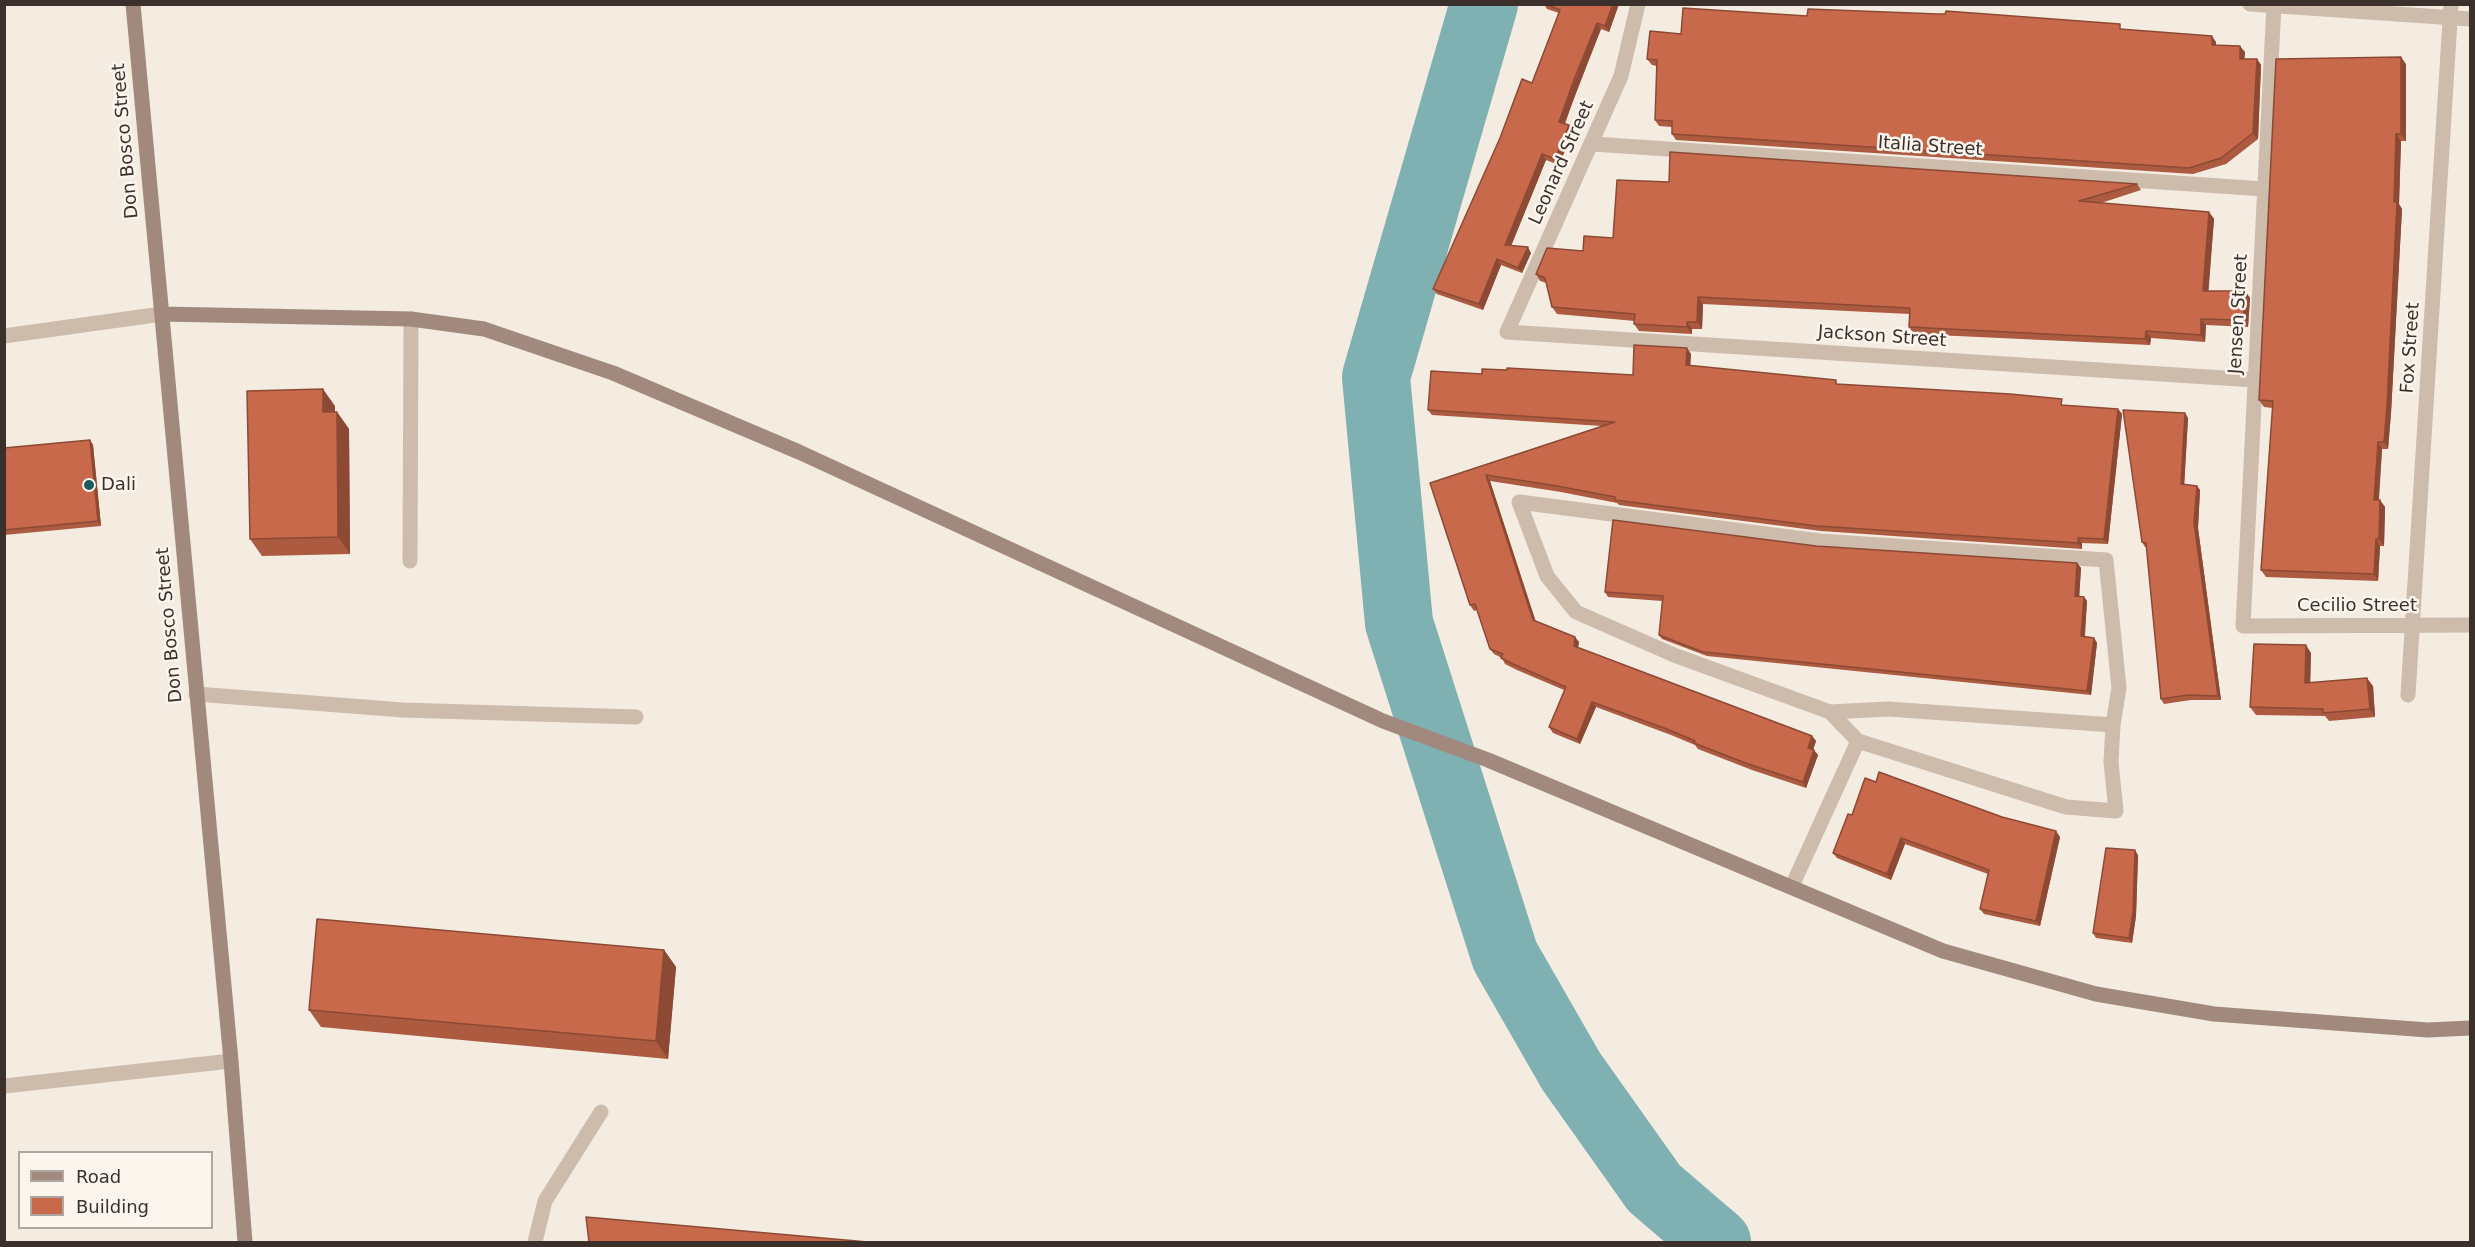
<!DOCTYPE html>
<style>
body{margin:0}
#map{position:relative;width:2475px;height:1247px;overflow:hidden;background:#f4ebe1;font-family:"DejaVu Sans",sans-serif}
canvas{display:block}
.frame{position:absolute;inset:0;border:6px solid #3b302b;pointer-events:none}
.legend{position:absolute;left:18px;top:1151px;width:195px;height:78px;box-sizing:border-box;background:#fbf5ee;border:2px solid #aea6a0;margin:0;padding:8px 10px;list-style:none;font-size:18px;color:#3b302b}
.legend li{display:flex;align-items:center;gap:12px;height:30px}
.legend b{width:30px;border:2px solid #aea6a0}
</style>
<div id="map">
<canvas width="2475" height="1247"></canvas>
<div class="frame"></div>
<ul class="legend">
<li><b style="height:8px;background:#a18a7d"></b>Road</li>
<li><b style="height:16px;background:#c8694b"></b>Building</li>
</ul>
</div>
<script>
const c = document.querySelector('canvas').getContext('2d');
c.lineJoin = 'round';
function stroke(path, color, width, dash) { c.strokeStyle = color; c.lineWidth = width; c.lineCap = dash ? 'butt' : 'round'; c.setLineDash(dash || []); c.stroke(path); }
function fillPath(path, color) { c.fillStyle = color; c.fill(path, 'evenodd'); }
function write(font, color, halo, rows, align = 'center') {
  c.font = font + ' "DejaVu Sans",sans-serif'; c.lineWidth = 5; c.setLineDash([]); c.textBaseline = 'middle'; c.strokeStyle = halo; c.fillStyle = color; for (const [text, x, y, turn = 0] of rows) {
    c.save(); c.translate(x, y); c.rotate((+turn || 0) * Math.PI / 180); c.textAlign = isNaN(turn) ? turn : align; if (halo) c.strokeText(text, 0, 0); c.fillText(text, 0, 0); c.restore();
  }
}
stroke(new Path2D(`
 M1484,4L1376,377L1399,623L1505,956L1571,1071L1654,1188L1717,1242`), '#7fb0b2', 68);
stroke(new Path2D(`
 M410,561L411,319
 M196,694L403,710L636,717
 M4,1086L231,1061
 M535,1242L545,1201L601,1112`), '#cdbbac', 15);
stroke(new Path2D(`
 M1638,4L1621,76L1507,332L2255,380
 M2250,4L2470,19
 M2274,4L2243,626L2470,625
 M1593,144L2265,189
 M4,336L162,314
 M2408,695L2451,4
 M1830,712L1888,709L2113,725
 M1792,886L1858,741L2066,807L2116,811L2111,762L2113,725L2119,688L2106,560L1820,541L1519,502L1547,576L1576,612L1674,655L1830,712L1858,741`), '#cdbbac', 15);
stroke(new Path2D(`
 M133,4L231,1061L245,1242
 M162,314L411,319L484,329L613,373L799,452L1383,721L1488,760L1943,951L2096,994L2214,1014L2428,1030L2470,1028`), '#a18a7d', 15);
fillPath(new Path2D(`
 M1544,4H1619L1609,32L1601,29L1579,83L1565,124L1569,125L1573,131L1559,165L1546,160L1511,246L1531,253L1522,273L1501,265L1483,310L1437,294L1433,289L1532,83L1559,13L1547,9Z
 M1807,16L2124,29L2216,42V45L2245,52L2244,59H2257L2261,65L2258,139L2226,164L2193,174L1676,140L1672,134V127L1659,126L1655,120L1657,66L1652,65L1647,59L1681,34Z
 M2406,64V141H2401L2399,204L2402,209L2391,413L2388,449H2382L2379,500L2385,507L2384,546H2380L2378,581L2266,577L2261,570L2273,408L2264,407L2259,400Z
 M1669,182L2137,184L2141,190L2101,203L2209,212L2214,219L2208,291H2245L2250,298L2248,327L2206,325L2205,342L2151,338L2150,345L1914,334L1909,327L1910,314L1703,304L1702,329H1692V334L1639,331L1634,324L1635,321L1557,314L1552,307L1547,283L1540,281L1536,274L1613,238Z
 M1687,348L1691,354L1690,366L1839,384L2065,405L2118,409L2122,414L2108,544L2082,543V549L1821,531L1619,505L1617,503L1561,492L1490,481L1535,621L1579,642L1578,648L1812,736L1816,741L1813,750L1818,755L1806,788L1752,770L1698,749L1695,745L1671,735L1596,707L1580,744L1553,733L1549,727L1564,690L1517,670L1505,664L1502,658L1494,654L1490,649L1477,610L1474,611L1470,605L1430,483L1602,426L1432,415L1428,410L1482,374L1507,370L1633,375Z
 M335,406V412H337L349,429L350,554L262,556L250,539Z
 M2185,413L2188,418L2184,485L2197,486L2200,490L2198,528L2221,700H2191L2164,704L2161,699L2147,547H2145L2142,542Z
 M90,440L93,445L101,526L4,535V448Z
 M1816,546L2077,563L2081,568L2079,596L2084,597L2087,601L2085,637L2094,638L2097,643L2091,695L1707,656L1662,639L1659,635L1662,601L1608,597L1605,592Z
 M2311,653L2310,683L2373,686L2375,717L2329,721L2325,716L2256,715L2250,707Z
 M1876,782L2002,817L2060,837L2040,926L1984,914L1980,909L1988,874L1905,844L1891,880L1837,858L1833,853L1852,815Z
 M2138,855L2136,916L2132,943L2096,938L2093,933Z
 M664,950L676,967L668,1059L321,1027L309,1010Z`), '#ac5a40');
fillPath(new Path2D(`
 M1613,4H1619L1609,32L1605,26Z
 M1597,23L1601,29L1563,127L1559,122Z
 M2212,36L2216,42V51L2212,45Z
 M2240,46L2245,52L2244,65L2240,59Z
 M2401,57L2406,64V141L2401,134Z
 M2257,59L2261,65L2258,139L2253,133Z
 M1569,125L1573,131L1559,165L1555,159Z
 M2396,134L2401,141L2399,204L2402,209L2391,413L2388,449L2384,442Z
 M1542,154L1546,160L1509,251L1505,245Z
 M2209,212L2214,219L2208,298L2203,291Z
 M1528,247L1531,253L1522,273L1518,268Z
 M1497,259L1501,265L1483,310L1479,304Z
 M2245,291L2250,298L2248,327L2243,320Z
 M1698,297L1703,304L1702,329L1697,322Z
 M2201,319L2206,325L2205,342L2201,335Z
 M1687,322L1692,329V334L1687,327Z
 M2146,331L2151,338L2150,345L2145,339Z
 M1687,348L1691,354L1690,371L1686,365Z
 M323,389L335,406V429L323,412Z
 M2118,409L2122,414L2108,544L2104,539Z
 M337,412L349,429L350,554L338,537Z
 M2185,413L2188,418L2184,489L2181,484Z
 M90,440L93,445L101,526L98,521Z
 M2378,442L2382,449L2378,507L2374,500Z
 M1486,475L1490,481L1537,625L1533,620Z
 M2197,486L2200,490L2198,528L2221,700L2218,696L2194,523Z
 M2380,500L2385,507L2384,546L2379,539Z
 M2078,538L2082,543V549L2078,543Z
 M2376,539L2380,546L2378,581L2374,574Z
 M2077,563L2081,568L2079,601L2075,596Z
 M2084,597L2087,601L2084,641L2081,636Z
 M1575,637L1579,642L1577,652L1574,646Z
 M2094,638L2097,643L2091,695L2087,691Z
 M2306,645L2311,653L2310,691L2305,683Z
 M2367,678L2373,686L2375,717L2370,709Z
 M1592,702L1596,707L1580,744L1577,739Z
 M1812,736L1816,741L1812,753L1808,748Z
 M1814,750L1818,755L1806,788L1803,782Z
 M2056,831L2060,837L2040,926L2036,921Z
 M1901,838L1905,844L1891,880L1887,874Z
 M2135,850L2138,855L2136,916L2132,943L2129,938Z
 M664,950L676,967L668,1059L656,1041Z`), '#8c4a34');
const building = new Path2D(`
 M1546,4H1613L1605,26L1597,23L1575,77L1559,122L1569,125L1555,159L1542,154L1505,245L1528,247L1518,268L1497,259L1479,304L1433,289L1500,138L1522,79L1532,83L1560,10Z
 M1683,8L1807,16L1808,9L1938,14H1945L1946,11L2120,24V29L2212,36V45L2240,46V59H2257L2253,133L2221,158L2189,168L1672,134V121L1655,120L1657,60L1647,59L1650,31L1681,34Z
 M2401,57V134H2396L2394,202H2397L2387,406L2384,442H2378L2374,500H2380L2379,539H2376L2374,574L2261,570L2273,401L2259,400L2276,59Z
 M1670,152L2137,184L2079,201L2209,212L2203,291H2245L2243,320L2201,319V335L2146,331L2145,339L1909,327L1910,308L1698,297L1697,322H1687V327L1634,324L1635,314L1552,307L1545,278L1536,274L1547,248L1583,251L1584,236L1613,238L1617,180L1669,182Z
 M1634,345L1687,348L1686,365L1836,380V384L2010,394L2062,399L2061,405L2118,409L2104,539L2078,538V543L1817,526L1615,500V497L1557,486L1486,475L1533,620L1575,637L1574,646L1812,736L1808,748L1814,750L1803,782L1748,764L1694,743L1695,741L1667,729L1592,702L1577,739L1549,727L1566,687L1513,664L1501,658L1503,654L1490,649L1475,604L1470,605L1430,483L1615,422L1428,410L1431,371L1482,374V369L1507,370V368L1633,375Z
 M323,389V412H337L338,537L250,539L247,391Z
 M2123,410L2185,413L2181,484L2197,486L2194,523L2218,696L2188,695L2161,699L2146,543L2142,542Z
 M90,440L98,521L4,530V448Z
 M1613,520L1816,546L2077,563L2075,596L2084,597L2081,636L2094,638L2087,691L1703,652L1659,635L1663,596L1605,592Z
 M2254,644L2306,645L2305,683L2367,678L2370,709L2323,713V709L2250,707Z
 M1879,772L2002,817L2056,831L2036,921L1980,909L1989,870L1901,838L1887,874L1833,853L1848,814L1852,815L1865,778L1876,782Z
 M2106,848L2135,850L2133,912L2129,938L2093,933Z
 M317,919L664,950L656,1041L309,1010Z
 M586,1217L868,1242H589Z`);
fillPath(building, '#c8694b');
stroke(building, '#8c4a34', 1.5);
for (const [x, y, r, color] of [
 [89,485,6,"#1f5a5e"]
]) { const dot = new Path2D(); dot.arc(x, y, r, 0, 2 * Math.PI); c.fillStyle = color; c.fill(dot); stroke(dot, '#fbf5ee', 2); }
write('18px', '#3b302b', '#fbf5ee', [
 ["Don Bosco Street",126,141,-95],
 ["Italia Street",1930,147,4],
 ["Leonard Street",1562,163,-66],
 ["Jensen Street",2239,314,-87],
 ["Jackson Street",1882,337,4],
 ["Fox Street",2411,348,-86],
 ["Cecilio Street",2357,606],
 ["Don Bosco Street",170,625,-95]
]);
write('18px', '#3b302b', '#fbf5ee', [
 ["Dali",101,485]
], 'left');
</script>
